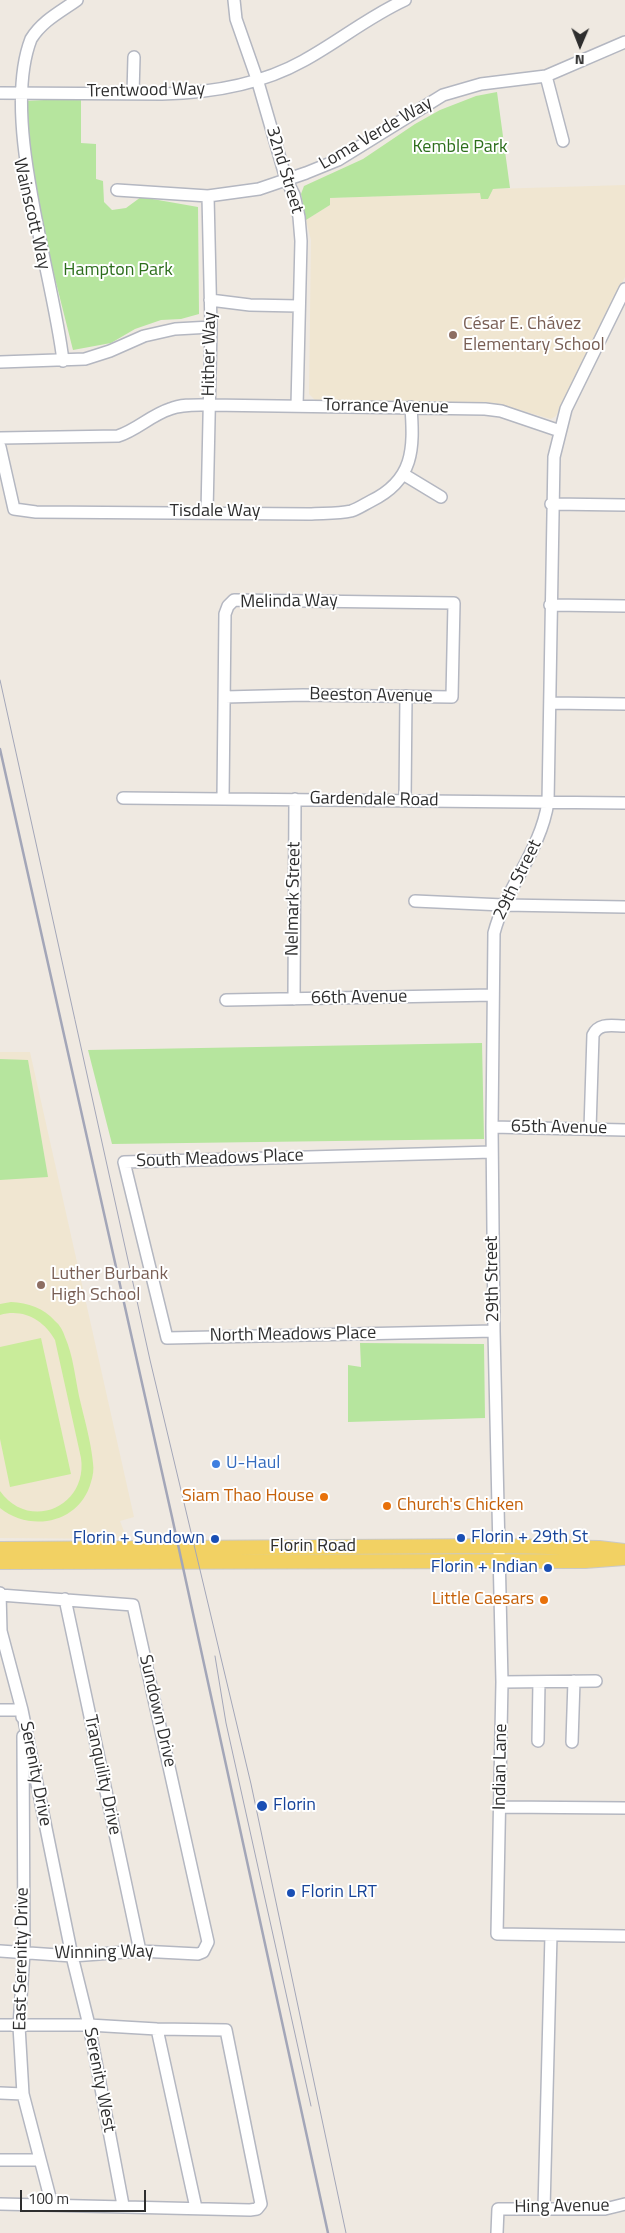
<!DOCTYPE html>
<meta charset="utf-8">
<style>
body{margin:0}
#map{position:relative;width:625px;height:2233px;overflow:hidden;background:#efe9e1;font-family:"Titillium Web",sans-serif}
canvas{display:block}
.north{position:absolute;left:555px;top:20px;width:50px;height:50px;-webkit-text-stroke:4px #fff;paint-order:stroke;rotate:181deg;font-size:14px;font-weight:700;line-height:20px;text-align:center;color:#2e2e2e}
.north::after{content:'';display:block;margin:auto;width:18px;height:22px;background:#2e2e2e;clip-path:polygon(50% 0,100% 100%,50% 72%,0 100%)}
.scale{position:absolute;left:20px;top:2190px;width:126px;height:22px;box-sizing:border-box;border:2px solid #2e2e2e;border-top:0;padding-left:6px;font-size:15px;line-height:18px;white-space:nowrap;color:#2e2e2e;-webkit-text-stroke:4px #fff;paint-order:stroke}
</style>
<div id="map">
<canvas width="625" height="2233"></canvas>
<div class="north">N</div>
<div class="scale">100 m</div>
</div>
<script>
const c = document.querySelector('canvas').getContext('2d');
c.lineJoin = 'round';
function fillPath(path, color) { c.fillStyle = color; c.fill(path, 'evenodd'); }
function stroke(path, color, width, dash) { c.strokeStyle = color; c.lineWidth = width; c.lineCap = dash ? 'butt' : 'round'; c.setLineDash(dash || []); c.stroke(path); }
function write(font, color, halo, rows, align = 'center') {
  c.font = font + ' "Titillium Web",sans-serif'; c.lineWidth = 4; c.setLineDash([]); c.textBaseline = 'middle'; c.strokeStyle = halo; c.fillStyle = color; for (const [text, x, y, turn = 0] of rows) {
    c.save(); c.translate(x, y); c.rotate((+turn || 0) * Math.PI / 180); c.textAlign = isNaN(turn) ? turn : align; if (halo) c.strokeText(text, 0, 0); c.fillText(text, 0, 0); c.restore();
  }
}
fillPath(new Path2D(`
 M625,185V277L556,416L551,419L494,403L315,400L309,394L311,240L306,220L330,205V198L480,192L481,199L493,189Z
 M0,1052H30L134,1517L120,1521L127,1539L0,1538Z`), '#f0e6d1');
fillPath(new Path2D(`
 M497,92L510,188L493,189L488,199H481L480,193L330,198V205L306,220L301,194L304,186L363,159L415,124L440,110L476,96Z
 M81,98V143L96,144V179L103,181L104,202L112,210L126,208L141,197L198,207L199,314L181,319L161,320L135,329L111,343L73,350L29,175L25,101Z
 M482,1043L484,1139L112,1144L88,1050Z
 M0,1059L28,1060L48,1177L0,1180Z
 M360,1343L484,1344L485,1418L348,1422V1365L361,1367Z`), '#b6e59e');
fillPath(new Path2D(`
 M11,1302C28,1303 44,1308 55,1321C60,1325 63,1331 65,1337C73,1355 75,1377 79,1396C84,1418 91,1441 93,1463C94,1469 93,1476 91,1482C80,1523 31,1533 0,1508V1491C29,1532 88,1507 81,1458L55,1340C44,1320 23,1308 0,1315V1304Z
 M41,1338L71,1474L10,1487L0,1439V1347Z`), '#c9ec9a');
const minor = new Path2D(`
 M234,0L236,19L257,79L286,179L294,195L299,217L301,241L297,406
 M546,76L563,141
 M0,93L162,94C209,93 260,85 303,61C338,42 368,17 405,0
 M133,94L134,57
 M117,190L208,196L259,189L306,173L338,160L443,95L481,84L546,76L625,42
 M625,289L566,409L554,457L548,802C541,850 506,887 494,933L492,1127L494,1331L502,1682L497,1934L625,1936
 M210,300L250,305L298,306
 M63,361C53,272 0,119 31,39C42,21 60,12 77,0
 M0,362L85,359L110,351L144,336L175,329L211,327
 M0,438L118,436C137,430 151,415 170,409C182,404 196,405 209,405L485,409L501,411L560,431
 M0,447L14,509L36,512L309,514C322,513 338,514 351,511C358,509 365,504 371,501C414,480 414,449 411,407
 M403,474L441,497
 M551,504L625,505
 M207,512L211,327L208,196
 M550,605L625,606
 M550,703L625,704
 M123,798L625,803
 M223,798L225,614L228,606L234,600L454,603L452,697L303,695L225,697
 M405,800L406,696
 M415,901L503,905L625,907
 M294,999L295,799
 M226,1000L493,995
 M492,1127L625,1130
 M590,1129L593,1035C599,1022 613,1026 625,1026
 M492,1152L124,1162L167,1338L494,1331
 M0,1593L1,1631L22,1710L72,1956L89,2025L123,2205
 M65,1599L140,1951
 M502,1682L596,1681
 M0,1710H22V1717
 M23,1736L24,1953L19,2026L23,2094L52,2205
 M538,1741L539,1682
 M572,1742L574,1681
 M500,1807L625,1808
 M0,1951L72,1956L140,1951L198,1954L203,1952L208,1942L133,1605L0,1595
 M0,2025H89L157,2029L226,2030L261,2204L257,2209L250,2210L0,2204
 M157,2029L196,2208
 M0,2093L23,2094
 M0,2160H40
 M544,2209L551,1935
 M497,2233L498,2209H605L625,2204`);
const major = new Path2D(`
 M0,1549L499,1546L599,1548L625,1551
 M0,1562L585,1561L625,1558`);
stroke(minor, '#b4b7c1', 14);
stroke(major, '#c9c9c9', 16);
stroke(minor, '#fff', 11);
stroke(major, '#f2d163', 14);
stroke(new Path2D(`
 M0,680L150,1360L251,1784L346,2233
 M215,1656L226,1723L311,2106`), '#a3a6b8', 1);
stroke(new Path2D(`
 M0,749L172,1517L328,2233`), '#a3a6b8', 2.5);
for (const [x, y, r, color] of [
 [453,335,5,"#8d6e63"],
 [41,1285,5,"#8d6e63"],
 [216,1464,5,"#3f7fe0"],
 [324,1497,5,"#e8710a"],
 [387,1506,5,"#e8710a"],
 [461,1538,5,"#1a4fb4"],
 [215,1539,5,"#1a4fb4"],
 [548,1568,5,"#1a4fb4"],
 [544,1600,5,"#e8710a"],
 [262,1806,6,"#1a4fb4"],
 [291,1893,5,"#1a4fb4"]
]) { const dot = new Path2D(); dot.arc(x, y, r, 0, 2 * Math.PI); c.fillStyle = color; c.fill(dot); stroke(dot, '#fff', 2); }
write('18px', '#2e2e2e', '#fff', [
 ["Trentwood Way",146,91,-1],
 ["Loma Verde Way",376,134,-30],
 ["32nd Street",284,170,73],
 ["Wainscott Way",31,214,77],
 ["Hither Way",210,354,-89],
 ["Torrance Avenue",386,407,1],
 ["Tisdale Way",215,512],
 ["Melinda Way",289,602,-1],
 ["Beeston Avenue",371,696,1],
 ["Gardendale Road",374,800,1],
 ["29th Street",518,880,-64],
 ["Nelmark Street",294,899,-89],
 ["66th Avenue",359,998,-1],
 ["65th Avenue",559,1128,1],
 ["South Meadows Place",220,1159,-2],
 ["29th Street",493,1279,-91],
 ["North Meadows Place",293,1335,-1],
 ["Florin Road",313,1547],
 ["Sundown Drive",157,1711,77],
 ["Indian Lane",501,1767,-89],
 ["Serenity Drive",35,1774,79],
 ["Tranquility Drive",102,1775,78],
 ["Winning Way",104,1953,-1],
 ["East Serenity Drive",22,1959,-89],
 ["Serenity West",99,2080,79],
 ["Hing Avenue",562,2207,-1]
]);
write('18px', '#2c6e1b', '#fff', [
 ["Kemble Park",460,148],
 ["Hampton Park",118,271]
]);
write('18px', '#785e54', '#fff', [
 ["César E. Chávez",463,325],
 ["Elementary School",463,346],
 ["Luther Burbank",51,1275],
 ["High School",51,1296]
], 'left');
write('18px', '#366cbe', '#fff', [
 ["U-Haul",226,1464]
], 'left');
write('18px', '#c56008', '#fff', [
 ["Siam Thao House",314,1497],
 ["Church's Chicken",397,1506,"left"],
 ["Little Caesars",534,1600]
], 'right');
write('18px', '#164399', '#fff', [
 ["Florin + 29th St",471,1538],
 ["Florin + Sundown",205,1539,"right"],
 ["Florin + Indian",538,1568,"right"],
 ["Florin",273,1806],
 ["Florin LRT",301,1893]
], 'left');
</script>
